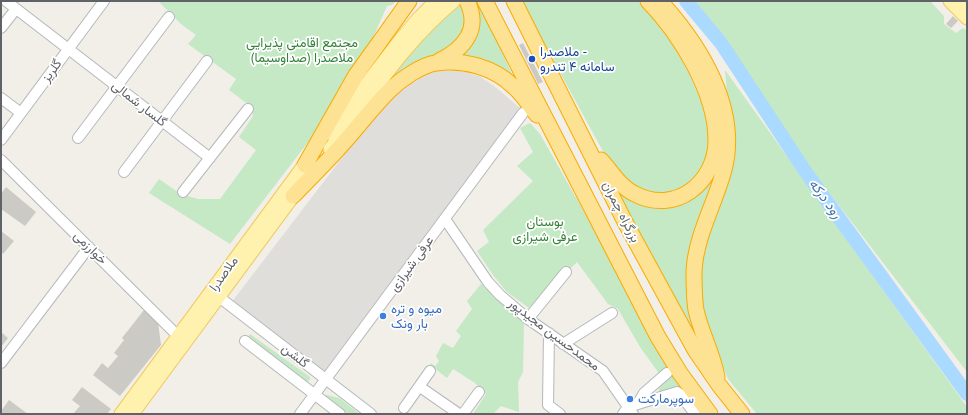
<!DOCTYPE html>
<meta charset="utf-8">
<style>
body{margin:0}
#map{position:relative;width:968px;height:415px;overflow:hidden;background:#f1efe8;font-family:"PT Sans",sans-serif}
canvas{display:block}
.frame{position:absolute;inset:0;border:2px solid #5f6368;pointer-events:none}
</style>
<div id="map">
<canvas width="968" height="415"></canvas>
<div class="frame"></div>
</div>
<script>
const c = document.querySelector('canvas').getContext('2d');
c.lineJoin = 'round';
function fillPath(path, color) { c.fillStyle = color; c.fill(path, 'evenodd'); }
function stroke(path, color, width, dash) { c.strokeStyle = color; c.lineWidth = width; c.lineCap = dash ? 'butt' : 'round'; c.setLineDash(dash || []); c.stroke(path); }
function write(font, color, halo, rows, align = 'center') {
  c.font = font + ' "PT Sans",Vazirmatn,sans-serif'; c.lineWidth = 3.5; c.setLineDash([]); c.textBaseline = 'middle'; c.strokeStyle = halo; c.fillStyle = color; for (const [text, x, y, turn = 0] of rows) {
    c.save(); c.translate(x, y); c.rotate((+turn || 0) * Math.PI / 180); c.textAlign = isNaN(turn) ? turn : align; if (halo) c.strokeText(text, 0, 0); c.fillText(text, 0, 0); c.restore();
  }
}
fillPath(new Path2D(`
 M435,70L461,71L479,76L494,86L520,108L323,373L231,303L390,95L412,79Z`), '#e0deda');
fillPath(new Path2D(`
 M158,1H396L392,5L387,6L371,42L325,120L230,244L149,193L159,179L181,194L198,199H220L256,150L239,137L253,116V108L229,90L236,79L188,44L196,35L181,24Z
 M460,1L468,23L459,45L381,85L401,59Z
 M471,1H479L514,79L458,56Z
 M521,1H643L652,11L694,76L712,135L702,175L674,194L645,195L611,166Z
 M682,1H930L944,16V24L956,33L963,28L967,31V372Z
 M725,70L967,407V414H757L728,379L701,311V260L732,158Z
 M530,123L540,134L596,233L655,344L683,387L659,393L658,372L640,347L618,309L608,304L577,262L569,270L565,267L529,308L507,292L493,275L477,251L489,242L483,230L533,181L517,166L533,152L520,128Z
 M719,160L716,176L696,228V335L698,342L682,319L617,188L663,204Z
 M481,284L524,322L523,372L518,382L519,412L501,406L493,414H473L486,394L475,383L453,369L447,378L430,365L431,363L435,366L439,361L436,356L443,343L453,348L461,336L456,331L472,309L467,301Z
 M250,334L310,377V380L306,382L247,338Z
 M327,395L339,398L360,414H349L324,396Z`), '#c5e8c5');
stroke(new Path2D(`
 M686,1L721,43L805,171L967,394`), '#aadaff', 14);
fillPath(new Path2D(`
 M953,16L958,21L951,28L946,24Z
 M523,43L543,82L538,84L519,45Z
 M6,187L36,212L25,226L1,209V194Z
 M1,231L14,241L3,254L1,252Z
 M144,310L158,322L161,345L120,396L93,375L102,363L108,368L118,356L114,353L124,340L122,338Z
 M1,332L8,338L1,347Z
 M82,387L111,409L107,414H73L80,406L72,400Z
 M9,400L28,414H4L1,411Z`), '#cccac5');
const minor = new Path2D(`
 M6,1L210,158
 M1,28L16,9
 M1,98L21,113
 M78,138L169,17
 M1,140L104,1
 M1,160L178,336
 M124,172L207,61
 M183,192L248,109
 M445,219L488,282L500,295L528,319L603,371L633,414
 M219,297L371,414
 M528,319L566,272
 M549,333L548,405L560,414
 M245,341L340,414
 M563,344L612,313
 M1,363L89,247
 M420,387L459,414
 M638,403L644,393L667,373
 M404,408L430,371
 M300,414L523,113
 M463,414L479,392
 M623,414L628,407L677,392L680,394L695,414`);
const major = new Path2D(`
 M950,1L967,18
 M964,1L967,4
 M329,133L398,43L418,19L436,1
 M330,149C371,96 402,44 454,1
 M121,414L311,156
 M132,414L299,188`);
const highway = new Path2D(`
 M485,1L658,337L680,373L710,414
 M514,1L625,222L695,350L719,385L742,414
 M660,1C700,45 740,108 724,170C715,204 696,235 694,271C694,284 694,298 696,310C701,333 713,354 717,377
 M439,61C464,49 481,29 467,1
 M601,160C612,172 620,187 635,194C675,215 716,183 716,140C716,92 680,34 648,1
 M305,165L356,75L409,1
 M293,196C311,177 330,159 347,139C361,123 374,106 389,91C400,80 421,65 436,63C463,59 494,67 514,87C523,95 530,106 537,115`);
stroke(minor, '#b5b8bc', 12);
stroke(major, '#f2c960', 15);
stroke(highway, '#f9ab00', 17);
stroke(minor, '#fff', 10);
stroke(major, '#fff2af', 13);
stroke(highway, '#fde293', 15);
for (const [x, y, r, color] of [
 [532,59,4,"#1a4fb4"],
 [383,316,4,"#3f7fe0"],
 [630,399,4,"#3f7fe0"]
]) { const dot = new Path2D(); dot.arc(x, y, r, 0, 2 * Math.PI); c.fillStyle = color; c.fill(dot); stroke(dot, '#fff', 1.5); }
write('13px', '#348238', '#fff', [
 ["مجتمع اقامتی پذیرایی",302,43],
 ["ملاصدرا (صداوسیما)",302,58],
 ["بوستان",545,222],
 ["عرفی شیرازی",545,237]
]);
write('13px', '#164399', '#fff', [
 ["ملاصدرا -",540,52],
 ["سامانه ۴ تندرو",540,67]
], 'left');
write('13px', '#5f6368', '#fff', [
 ["گلریز",52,71,-54],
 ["گلسار شمالی",139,104,38],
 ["بزرگراه چمران",621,212,63],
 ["خوارزمی",90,248,45],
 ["عرفی شیرازی",412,264,-54],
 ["ملاصدرا",224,274,-54],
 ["محمدحسین مجیدپور",554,335,37],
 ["گلشن",295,356,38]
]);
write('13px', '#366cbe', '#fff', [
 ["میوه و تره",391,309],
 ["بار ونک",391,324],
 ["سوپرمارکت",638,399]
], 'left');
write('italic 14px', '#4174aa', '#fff', [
 ["رود درکه",825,199,54]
]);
</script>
